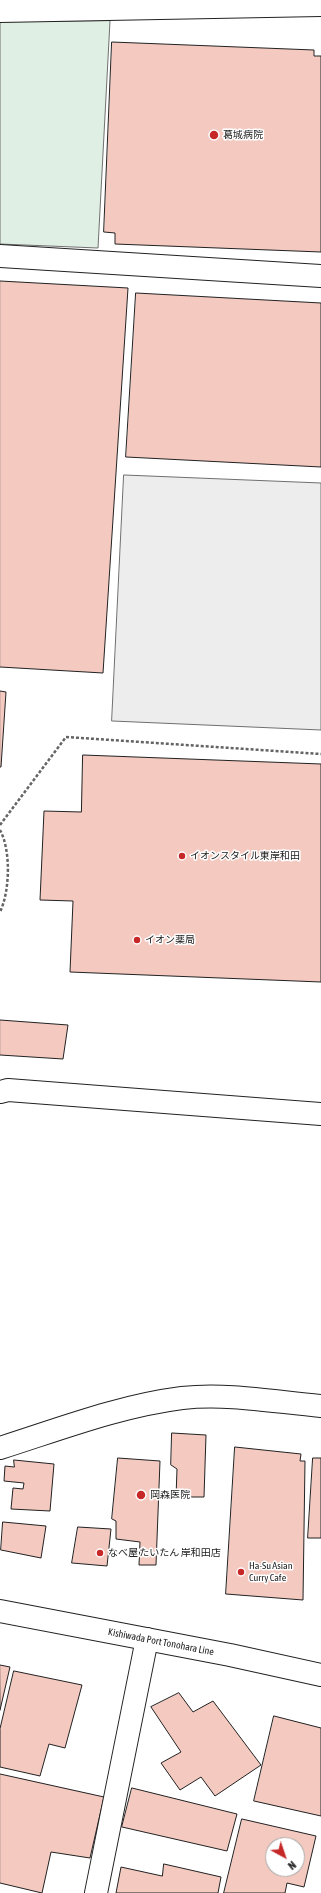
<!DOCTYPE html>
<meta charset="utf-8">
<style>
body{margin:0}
#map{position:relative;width:321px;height:1893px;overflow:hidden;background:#fff;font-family:"Asap Condensed",sans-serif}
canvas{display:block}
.north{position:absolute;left:265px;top:1837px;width:40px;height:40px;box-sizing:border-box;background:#fff;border:1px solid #a7a7a7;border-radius:50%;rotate:140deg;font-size:11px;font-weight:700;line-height:16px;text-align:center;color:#222}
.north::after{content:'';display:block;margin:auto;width:14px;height:18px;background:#c62828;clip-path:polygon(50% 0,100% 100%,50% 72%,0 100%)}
</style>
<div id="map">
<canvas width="321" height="1893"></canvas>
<div class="north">N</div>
</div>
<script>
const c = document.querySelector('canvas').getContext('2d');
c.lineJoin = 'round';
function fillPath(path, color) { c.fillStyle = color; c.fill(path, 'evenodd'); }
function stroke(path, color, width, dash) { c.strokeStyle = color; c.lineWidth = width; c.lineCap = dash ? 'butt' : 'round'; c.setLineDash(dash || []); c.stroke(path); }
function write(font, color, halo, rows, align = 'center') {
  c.font = font + ' "Asap Condensed","Noto Sans JP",sans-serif'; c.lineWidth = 3; c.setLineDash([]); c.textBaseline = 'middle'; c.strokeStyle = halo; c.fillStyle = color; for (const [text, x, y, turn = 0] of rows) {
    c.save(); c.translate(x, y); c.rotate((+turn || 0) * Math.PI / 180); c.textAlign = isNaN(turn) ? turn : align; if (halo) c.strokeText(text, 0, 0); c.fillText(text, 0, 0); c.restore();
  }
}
const green = new Path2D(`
 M110,21L98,248L0,244V22Z`);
fillPath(green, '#e0efe3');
stroke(green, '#6f6f6f', 1);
const parking = new Path2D(`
 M124,475L321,483V730L112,721Z`);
fillPath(parking, '#ededed');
stroke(parking, '#6f6f6f', 1);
const building = new Path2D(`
 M112,42L314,50V56H321V252L115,244V233L104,232Z
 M0,281L128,288L103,673L0,667Z
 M136,293L321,303V467L126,457Z
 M0,691L6,692L1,767H0Z
 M83,755L321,764V982L70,972L73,901L40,900L44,811L81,812Z
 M0,1020L68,1025L63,1059L0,1055Z
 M172,1433L206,1435L204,1497H176L177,1469L171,1465Z
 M235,1447L301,1454L300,1461H305L303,1600L226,1594Z
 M118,1458L160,1461L156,1565H139L140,1542L116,1539V1521L112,1519Z
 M313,1458H321V1538H308Z
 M14,1460L54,1464L50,1511L11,1509L13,1488L23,1489L24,1483L4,1481L5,1466L14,1467Z
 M3,1522L46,1526L41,1558L1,1550Z
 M78,1527L111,1529L107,1566L72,1563Z
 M0,1665L10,1667L0,1710Z
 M14,1671L82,1685L65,1748L49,1744L40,1776L0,1767V1729Z
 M179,1693L193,1712L213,1701L261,1765L215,1796L201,1777L180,1790L161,1763L181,1752L151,1707Z
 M274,1716L321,1728V1816L254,1801Z
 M0,1774L104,1797L90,1858L51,1852L42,1893L0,1883Z
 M132,1788L237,1814L227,1851L122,1827Z
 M242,1819L316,1836L304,1887L287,1883L285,1893H224ZM273,1845H297V1869H273Z
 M164,1864L221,1877L218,1893H116L121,1867L162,1876Z`);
fillPath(building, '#f3c9c0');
stroke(building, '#222', 1);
const street = new Path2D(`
 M0,11L321,5
 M0,256L321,276
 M0,1448C60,1429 119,1406 182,1398C228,1393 275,1402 321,1406
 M96,1893L147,1639`);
const secondary = new Path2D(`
 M0,1092L8,1090L321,1114`);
const primary = new Path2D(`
 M0,1611L230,1655L321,1675`);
stroke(street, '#222', 24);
stroke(secondary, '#222', 24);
stroke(primary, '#222', 24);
stroke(new Path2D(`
 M0,825L66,737L321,754
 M0,830C11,850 10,891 0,912`), '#646464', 2.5, [3, 2]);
stroke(street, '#fff', 22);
stroke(secondary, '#fff', 22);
stroke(primary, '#fff', 22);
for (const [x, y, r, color] of [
 [214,135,5,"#c62828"],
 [182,856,4,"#c62828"],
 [137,940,4,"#c62828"],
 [141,1495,5,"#c62828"],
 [100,1553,4,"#c62828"],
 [241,1572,4,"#c62828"]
]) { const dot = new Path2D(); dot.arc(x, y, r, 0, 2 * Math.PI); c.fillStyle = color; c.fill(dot); stroke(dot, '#fff', 1.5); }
write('10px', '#222', '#fff', [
 ["葛城病院",223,135],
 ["イオンスタイル東岸和田",190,856],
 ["イオン薬局",145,940],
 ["岡森医院",150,1495],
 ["なべ屋 たいたん 岸和田店",108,1553],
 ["Ha-Su Asian",249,1566],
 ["Curry Cafe",249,1578]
], 'left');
write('10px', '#222', '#fff', [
 ["Kishiwada Port Tonohara Line",161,1642,11]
]);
</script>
